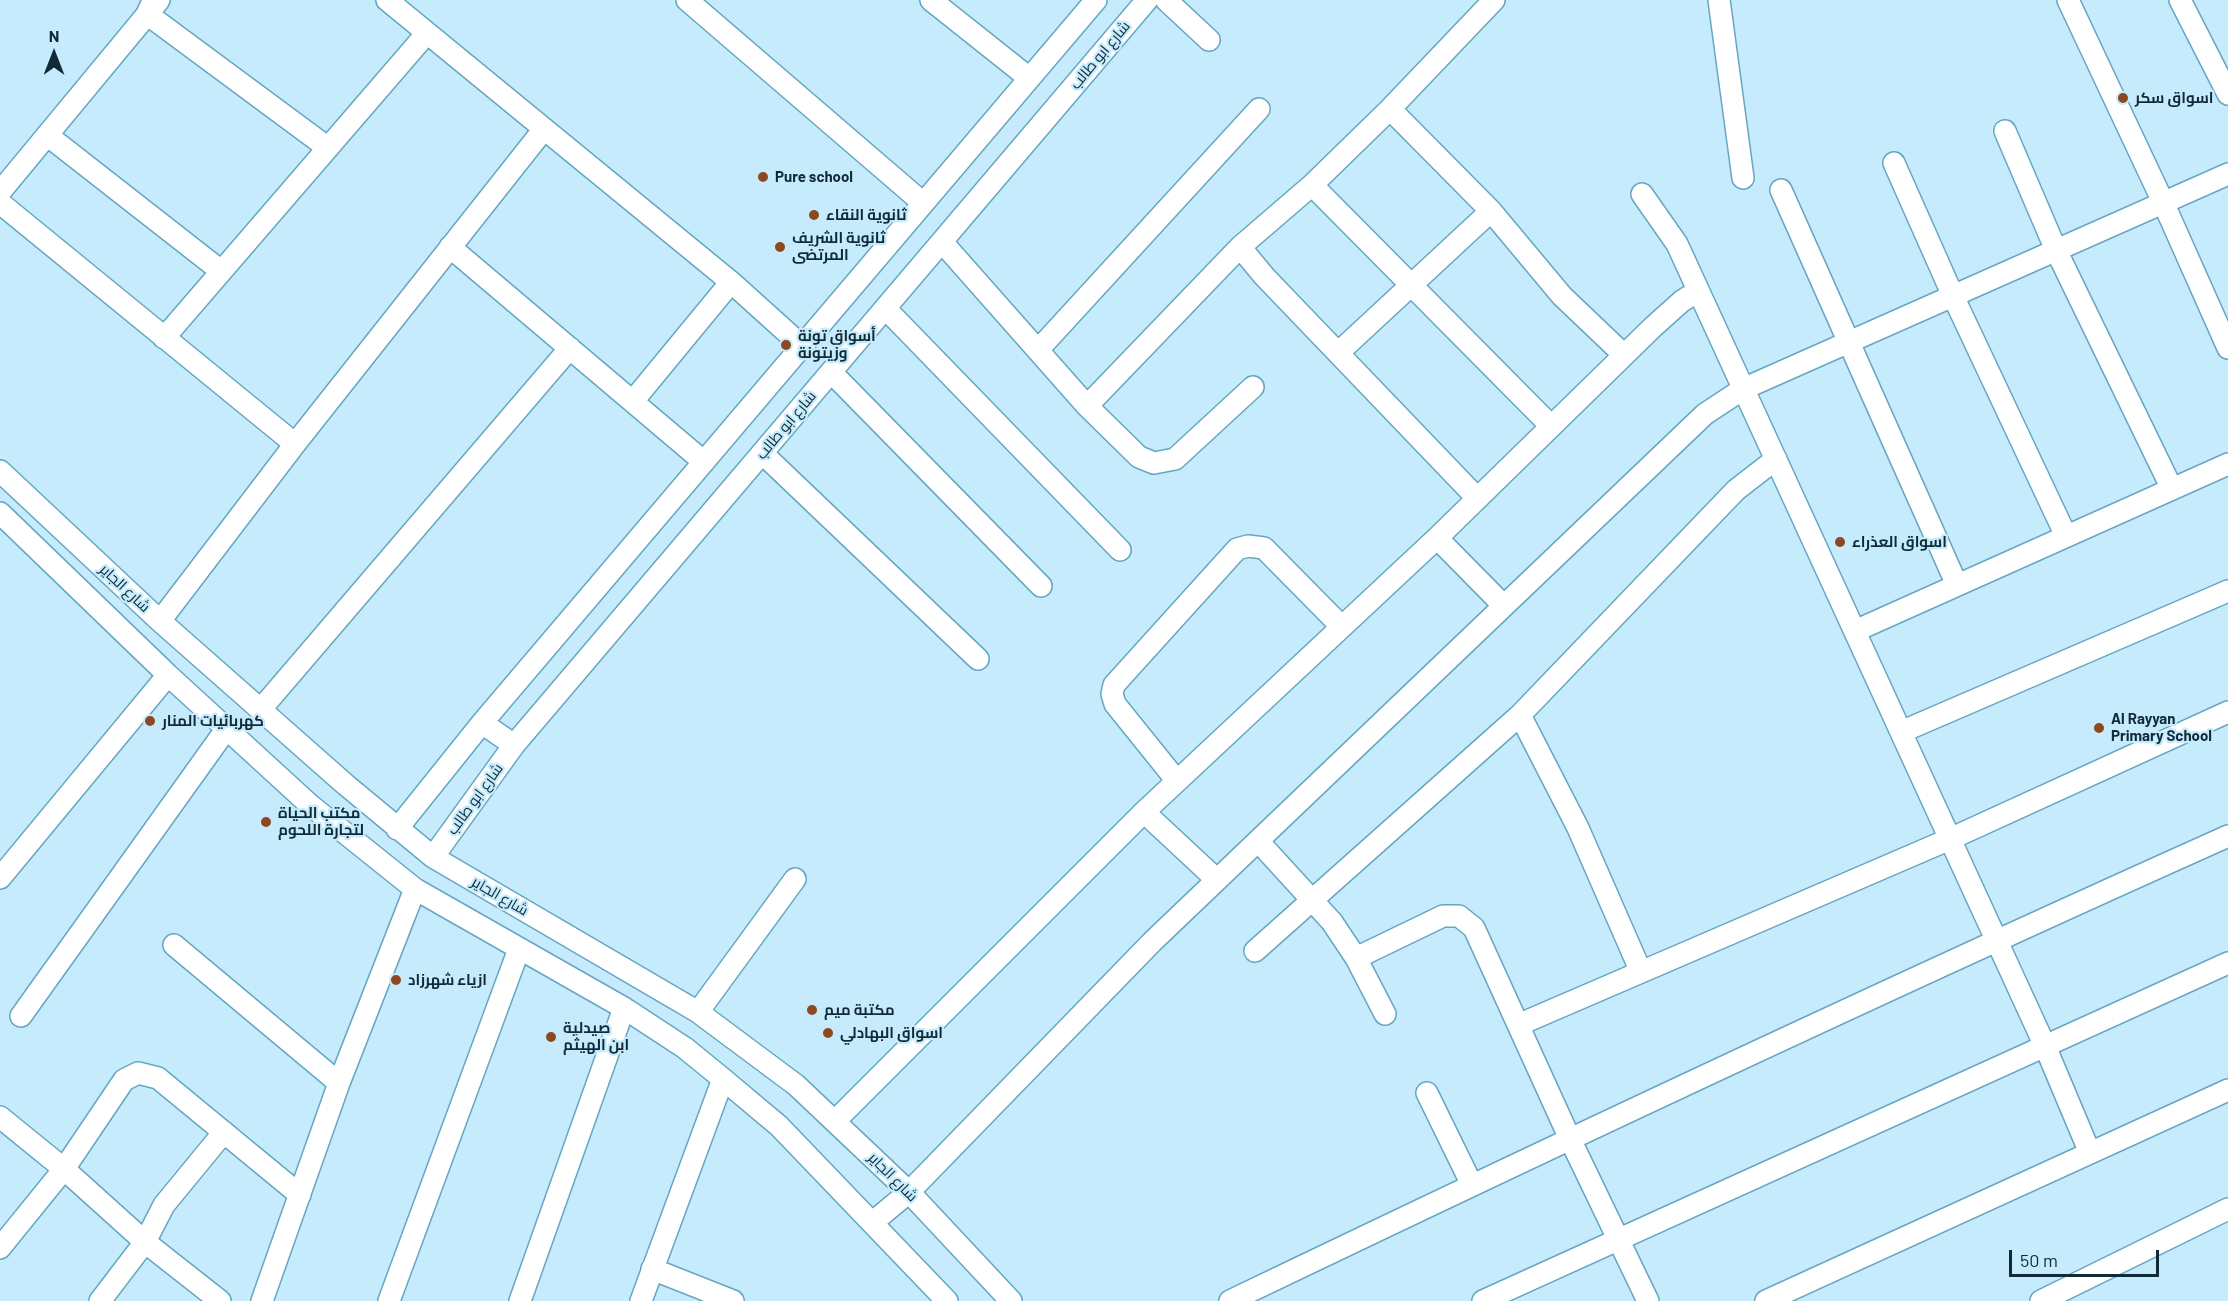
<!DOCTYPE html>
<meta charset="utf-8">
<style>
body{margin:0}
#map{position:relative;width:2228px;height:1301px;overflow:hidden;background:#c5ebfd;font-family:Barlow,sans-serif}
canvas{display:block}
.north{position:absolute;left:24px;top:24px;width:60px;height:60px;-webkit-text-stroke:4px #c5ebfd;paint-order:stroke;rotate:0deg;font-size:16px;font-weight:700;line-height:24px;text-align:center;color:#102b36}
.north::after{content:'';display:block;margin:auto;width:21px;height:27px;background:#102b36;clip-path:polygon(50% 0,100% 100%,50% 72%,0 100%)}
.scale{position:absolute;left:2009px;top:1250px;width:150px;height:27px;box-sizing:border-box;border:3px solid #102b36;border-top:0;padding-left:8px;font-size:18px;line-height:21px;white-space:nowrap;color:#102b36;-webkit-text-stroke:4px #c5ebfd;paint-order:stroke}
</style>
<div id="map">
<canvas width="2228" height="1301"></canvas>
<div class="north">N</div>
<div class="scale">50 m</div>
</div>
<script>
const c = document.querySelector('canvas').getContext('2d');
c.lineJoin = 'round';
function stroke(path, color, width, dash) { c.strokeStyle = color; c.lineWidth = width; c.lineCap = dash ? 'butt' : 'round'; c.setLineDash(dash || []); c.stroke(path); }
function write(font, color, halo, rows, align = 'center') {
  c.font = font + ' Barlow,Cairo,sans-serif'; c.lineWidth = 4.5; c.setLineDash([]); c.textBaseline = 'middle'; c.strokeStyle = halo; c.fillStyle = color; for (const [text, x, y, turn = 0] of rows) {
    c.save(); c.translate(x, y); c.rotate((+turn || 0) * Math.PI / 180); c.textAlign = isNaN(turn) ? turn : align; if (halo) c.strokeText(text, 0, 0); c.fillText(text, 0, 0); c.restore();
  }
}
const minor = new Path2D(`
 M387,0L731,282L802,346
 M687,0L923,203
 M931,0L1024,74
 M1166,0L1209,40
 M1719,0L1743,178
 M2068,0L2163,202L2228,348
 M2180,0L2228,94
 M152,3L147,14L328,148
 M1390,109L1491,211L1562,296L1624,355
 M2005,131L2056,250L2172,489
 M47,135L221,271
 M1894,163L1953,296L2066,536
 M1312,185L1551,426
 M1781,190L1957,585
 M0,192L159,0
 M1642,194L1677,244L2045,1046L2090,1153
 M0,203L295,444
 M942,242L1087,406L1139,457L1154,463L1175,459L1253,387
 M450,247L704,462
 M885,308L1120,550
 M164,338L427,33
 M1038,350L1259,109
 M1338,353L1491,211
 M831,372L1041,586
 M633,401L731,282
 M1087,406L1240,247
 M762,453L978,659
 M0,471L160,621L346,785L433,857L698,1012L796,1085L909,1192L1011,1301
 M1477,498L1264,276L1240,247L1312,185L1390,109L1494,0
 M0,513L168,675L310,805L415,889L624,1008L685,1048L723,1079L779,1126L947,1301
 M1437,538L1504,606
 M160,621L295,444L544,129
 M1855,631L2228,464
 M261,709L570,348
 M1520,715L1578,828L1641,972
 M482,723L514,745
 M1901,732L2228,591
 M1177,781L1115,704L1112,694L1114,685L1237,549L1248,546L1264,548L1342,627
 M1144,812L1217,880
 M397,829L482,723L1096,0
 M1258,841L1332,922L1356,958L1385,1014
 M433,857L514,745L1147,0
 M0,878L168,675
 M174,945L339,1083
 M1255,951L1520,715L1736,490L1776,459
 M1356,958L1443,916H1459L1474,928L1570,1139L1648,1301
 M698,1012L795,879
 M21,1016L227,728
 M1518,1025L1950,839L2228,712
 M1427,1093L1472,1185
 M0,1117L64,1169L145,1242L220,1301
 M835,1121L1144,812L1437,538L1653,327L1682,301L1698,291
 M873,1222L909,1192L1153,941L1705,414L1743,389L2228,174
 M0,1248L64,1169L124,1080L138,1073L158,1078L300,1195
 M652,1269L733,1301
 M100,1301L145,1242L164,1205L224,1132
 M262,1301L339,1083L415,889
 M389,1301L519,949
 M520,1301L624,1008
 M641,1301L723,1079
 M1230,1301C1561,1142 1893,986 2228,836
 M1483,1301L2228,963
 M1766,1301L2228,1090
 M2041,1301L2228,1209`);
stroke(minor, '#66a6c2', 24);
stroke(minor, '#fff', 21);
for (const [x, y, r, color] of [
 [2123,98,6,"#8d481f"],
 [763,177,6,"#8d481f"],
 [814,215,6,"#8d481f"],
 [780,247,6,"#8d481f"],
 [786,345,6,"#8d481f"],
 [1840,542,6,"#8d481f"],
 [150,721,6,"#8d481f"],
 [2099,728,6,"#8d481f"],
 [266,822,6,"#8d481f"],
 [396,980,6,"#8d481f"],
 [812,1010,6,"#8d481f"],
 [828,1033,6,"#8d481f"],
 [551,1037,6,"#8d481f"]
]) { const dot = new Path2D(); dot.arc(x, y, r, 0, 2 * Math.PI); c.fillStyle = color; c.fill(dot); stroke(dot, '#c5ebfd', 2); }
write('15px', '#102b36', '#c5ebfd', [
 ["شارع ابو طالب",1100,55,-50],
 ["شارع ابو طالب",786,425,-50],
 ["شارع الجاير",125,588,43],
 ["شارع ابو طالب",475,799,-54],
 ["شارع الجاير",500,896,30],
 ["شارع الجاير",893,1177,45]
]);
write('bold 15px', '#102b36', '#c5ebfd', [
 ["اسواق سكر",2135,98],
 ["Pure school",775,177],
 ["ثانوية النقاء",826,215],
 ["ثانوية الشريف",792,238],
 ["المرتضى",792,255],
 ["أسواق تونة",798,336],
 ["وزيتونة",798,353],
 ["اسواق العذراء",1852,542],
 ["Al Rayyan",2111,719],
 ["Primary School",2111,736],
 ["كهربائيات المنار",162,721],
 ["مكتب الحياة",278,813],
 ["لتجارة اللحوم",278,830],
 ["ازياء شهرزاد",408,980],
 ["مكتبة ميم",824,1010],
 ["صيدلية",563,1028],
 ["ابن الهيثم",563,1045],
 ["اسواق البهادلي",840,1033]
], 'left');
</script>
